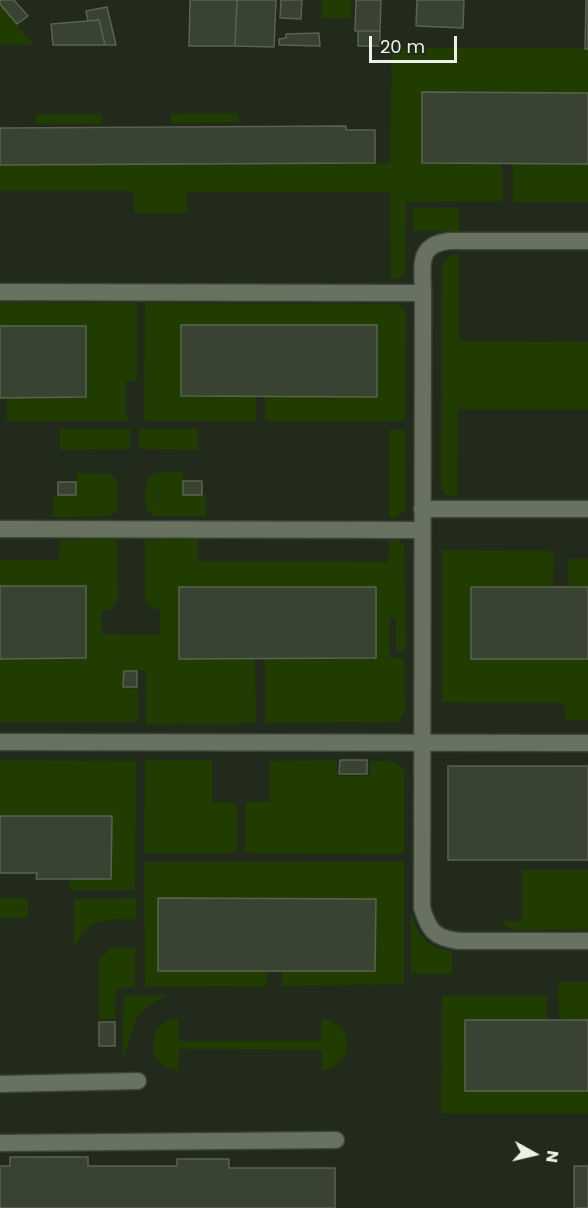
<!DOCTYPE html>
<style>
body{margin:0}
#map{position:relative;width:588px;height:1208px;overflow:hidden;background:#222a1b;font-family:Poppins,sans-serif}
canvas{display:block}
.north{position:absolute;left:504px;top:1124px;width:60px;height:60px;-webkit-text-stroke:4px #222a1b;paint-order:stroke;rotate:98deg;font-size:16px;font-weight:700;line-height:24px;text-align:center;color:#ecf2e8}
.north::after{content:'';display:block;margin:auto;width:21px;height:27px;background:#ecf2e8;clip-path:polygon(50% 0,100% 100%,50% 72%,0 100%)}
.scale{position:absolute;left:369px;top:36px;width:88px;height:27px;box-sizing:border-box;border:3px solid #ecf2e8;border-top:0;padding-left:8px;font-size:18px;line-height:21px;white-space:nowrap;color:#ecf2e8;-webkit-text-stroke:4px #222a1b;paint-order:stroke}
</style>
<div id="map">
<canvas width="588" height="1208"></canvas>
<div class="north">N</div>
<div class="scale">20 m</div>
</div>
<script>
const c = document.querySelector('canvas').getContext('2d');
c.lineJoin = 'round';
function fillPath(path, color) { c.fillStyle = color; c.fill(path, 'evenodd'); }
function stroke(path, color, width, dash) { c.strokeStyle = color; c.lineWidth = width; c.lineCap = dash ? 'butt' : 'round'; c.setLineDash(dash || []); c.stroke(path); }
fillPath(new Path2D(`
 M322,0H351V18H322Z
 M0,5L34,45L0,44Z
 M392,48H588V93H422V163H502L503,201L406,202L405,273L398,278L391,280L390,192H187V213H134V191H0V165L390,163Z
 M238,113L239,122L171,123V114Z
 M36,114H101L102,124H36Z
 M513,163L588,164V202H513Z
 M413,208H459V231H413Z
 M453,254H459V341L588,342V409H458L457,498L444,493L441,488L442,263Z
 M0,303H137V380L126,381V416H128V421H7V398L86,397V326H0Z
 M145,303L396,304L406,310L405,421H265V397H376L377,325H181V396L256,397V421H144Z
 M60,429H130V449L60,450Z
 M139,429H198V450L139,449Z
 M389,430H405V511L397,516L389,518Z
 M183,472V495H206V516H156C152,515 147,512 146,507C144,498 144,477 155,473C163,471 175,472 183,472Z
 M77,473H109L117,480L118,508L112,515L108,516L53,517V495H76Z
 M117,539L118,601L109,610H101L102,634L160,635V609H153L145,601V540L198,539V561L388,562L389,539L397,540L404,544L406,651H396V618H389L390,658H404L405,710L399,721L395,722L265,723V659L376,658L375,587H179V658L255,659L256,723L146,724V670H123V688L138,689V722H0V659L86,658V586H0V560H59L60,540Z
 M442,550L554,551L553,587H471V658L588,659V720H565L564,703L442,702Z
 M568,559H588V587H568Z
 M0,760L136,761L135,890H70V879H111V816H0Z
 M145,760H212V802L237,803V853H144Z
 M337,760V776H370V761C384,761 398,757 404,772V854L245,853V802H270V761Z
 M144,862H404V984L282,986V970L375,971L376,900L267,971V986L145,987Z
 M522,870H588V929L515,930L509,929L501,921H522Z
 M0,898H28V918H0Z
 M136,898V919C105,920 83,917 74,952V899Z
 M411,912C417,934 427,949 452,951V974H411Z
 M110,948H135V987L116,988L115,1019H99V960Z
 M558,982H588V1020L559,1019Z
 M168,995C126,1013 139,1026 122,1060L124,996Z
 M442,996H547L546,1020H465V1091H588V1113H441Z
 M179,1018V1041H321L322,1019C356,1024 356,1064 322,1071V1050L179,1049L178,1070C143,1067 146,1020 179,1018Z`), '#213c01');
const building = new Path2D(`
 M0,0H14L28,16L17,24L0,4Z
 M190,0H237L235,46H189Z
 M237,0H276L274,47L235,46Z
 M281,0H302L301,19L280,18Z
 M356,0H381L380,31H355Z
 M417,0H464L463,28L416,26Z
 M586,0H588V49H585Z
 M107,7L116,45H105L99,20L88,21L86,11Z
 M99,20L105,45H53L51,24Z
 M358,31H380V46H358Z
 M319,33L320,46L279,45V39L286,38V34Z
 M422,92L588,93V164L422,163Z
 M346,126V130H375V163L0,165V128Z
 M181,325H377V397L181,396Z
 M0,326H86V397L0,398Z
 M183,481H202V495H183Z
 M58,482H76V495H58Z
 M0,586H86V658L0,659Z
 M179,587H376V658L179,659Z
 M471,587H588V659H471Z
 M124,671H137V687H123Z
 M340,760H367V774H339Z
 M448,766H588V860H448Z
 M0,816H112L111,879H36L37,873H0Z
 M158,898L376,899L375,971H158Z
 M465,1020H588V1091H465Z
 M99,1022H115V1046H99Z
 M10,1157H88V1166H177V1159H229V1168H335V1208H0V1166H10Z
 M574,1166H588V1208H574Z`);
fillPath(building, '#394332');
stroke(building, '#596351', 1.5);
const lane = new Path2D(`
 M0,292L423,293L422,908C429,931 435,938 459,941H588
 M423,293C423,266 416,245 449,241H588
 M422,509H588
 M0,529L422,530
 M0,742L588,743
 M0,1084L138,1081
 M0,1143L336,1140`);
stroke(lane, '#3c4437', 19);
stroke(lane, '#687260', 16);
</script>
